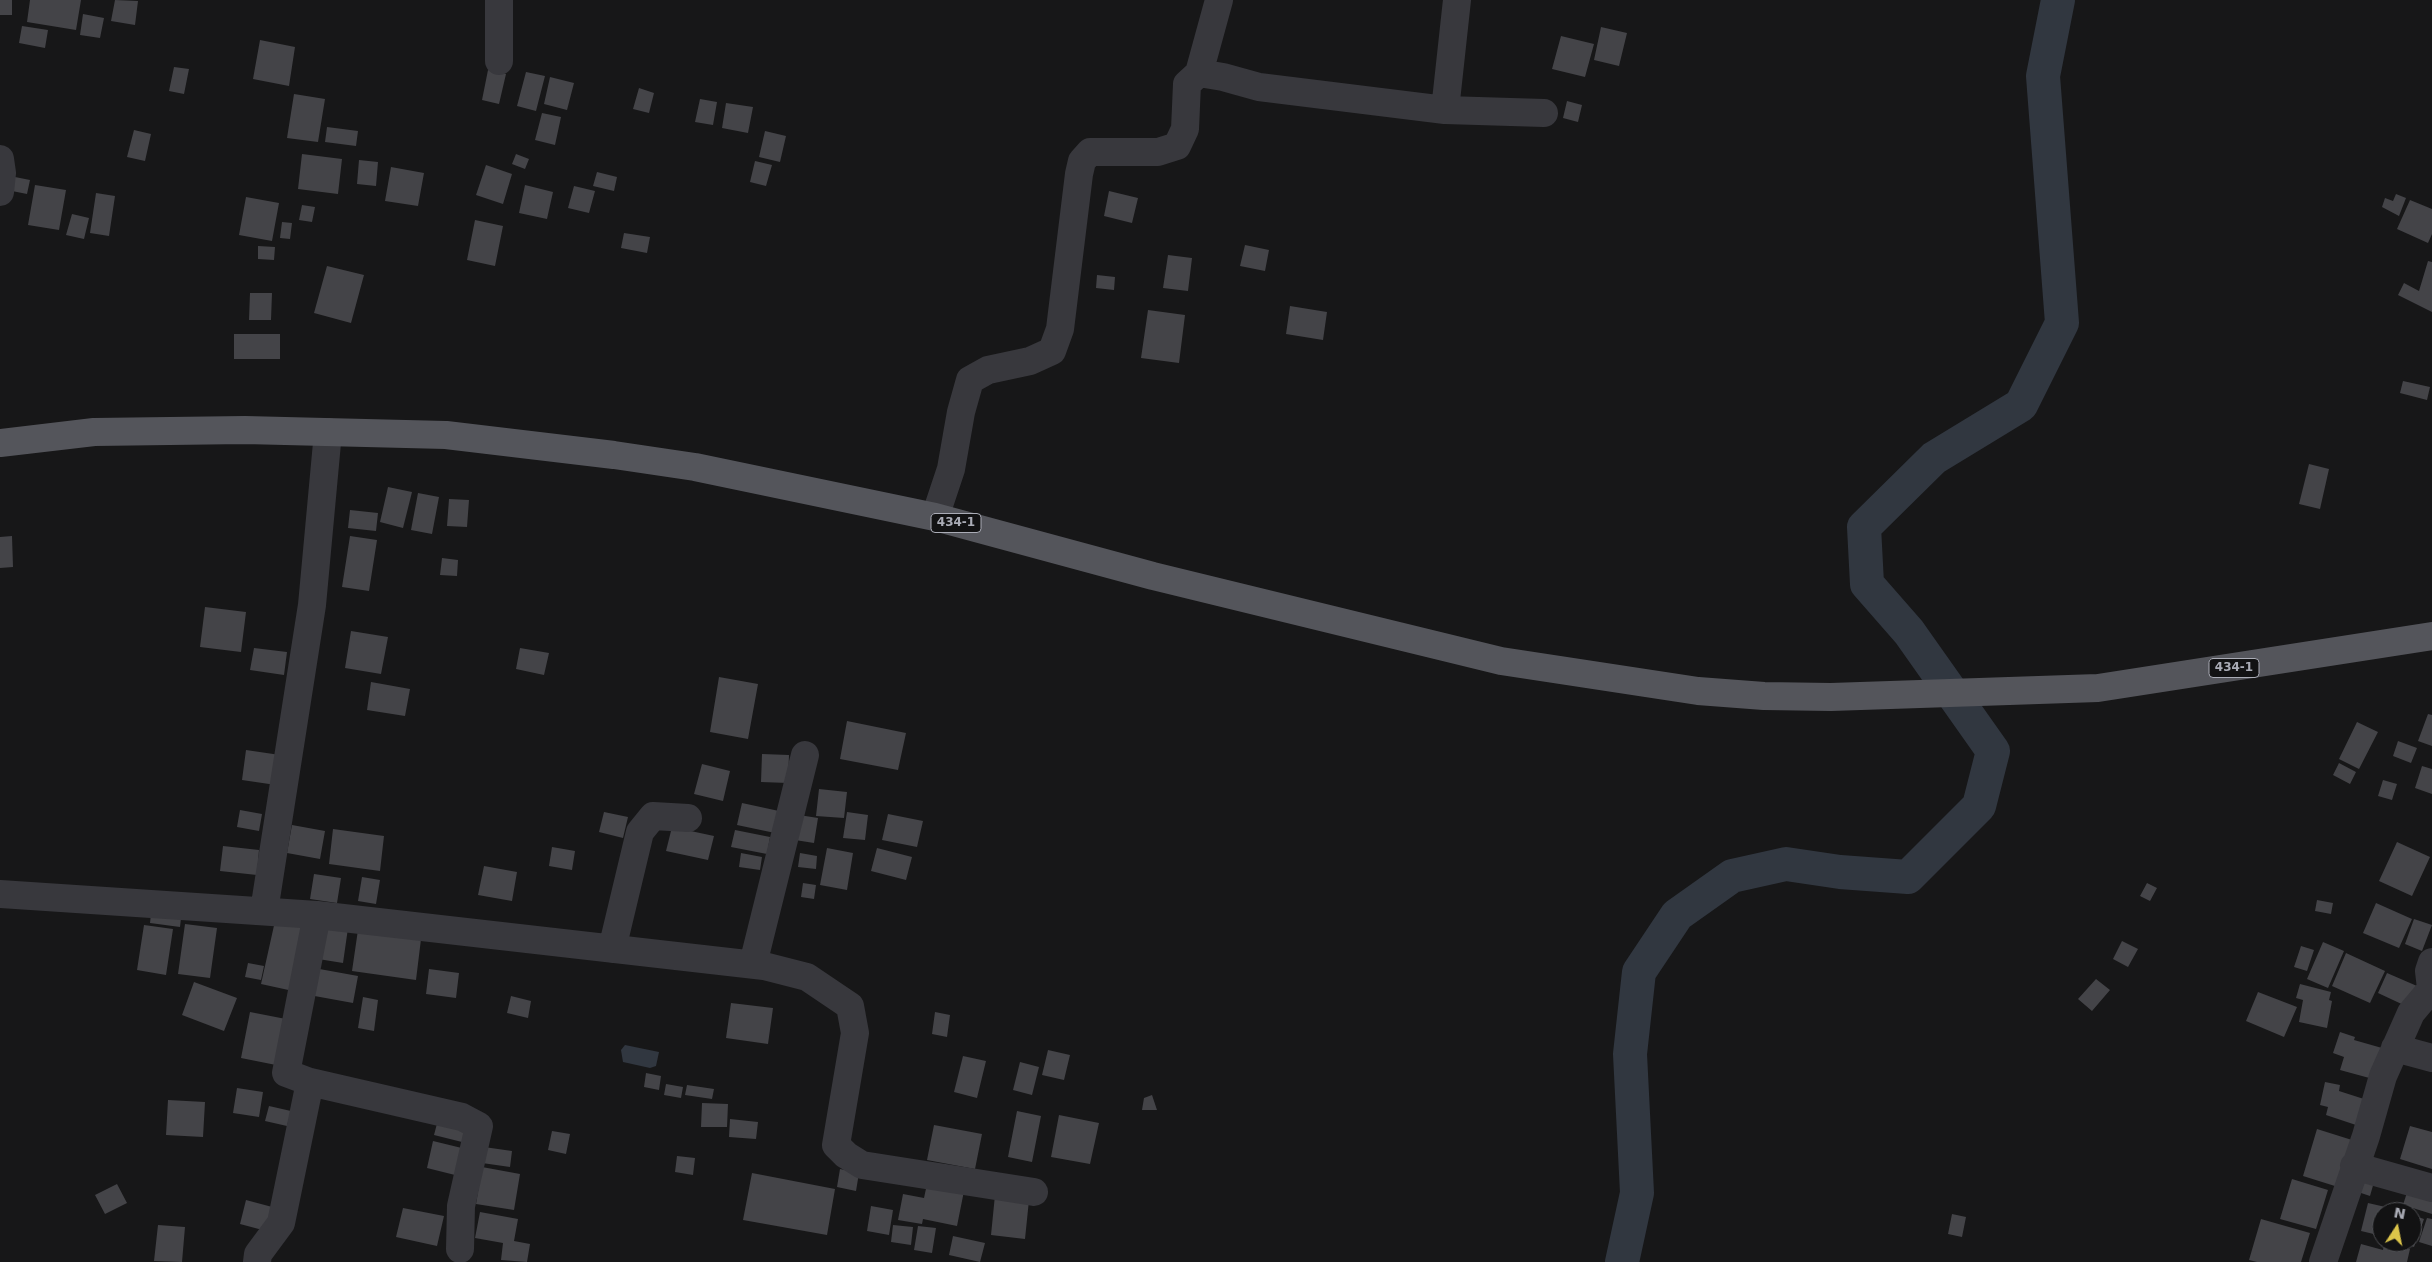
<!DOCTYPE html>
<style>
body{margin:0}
#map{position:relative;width:2432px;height:1262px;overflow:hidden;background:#171718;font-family:"DejaVu Sans",sans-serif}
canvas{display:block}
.north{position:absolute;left:2372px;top:1202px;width:50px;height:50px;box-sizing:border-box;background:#121213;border:1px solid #4f5054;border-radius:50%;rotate:11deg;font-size:14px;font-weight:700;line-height:20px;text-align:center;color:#aaacb6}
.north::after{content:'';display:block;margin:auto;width:18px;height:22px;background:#dcc54a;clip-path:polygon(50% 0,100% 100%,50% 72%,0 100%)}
</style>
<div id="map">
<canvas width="2432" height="1262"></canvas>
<div class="north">N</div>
</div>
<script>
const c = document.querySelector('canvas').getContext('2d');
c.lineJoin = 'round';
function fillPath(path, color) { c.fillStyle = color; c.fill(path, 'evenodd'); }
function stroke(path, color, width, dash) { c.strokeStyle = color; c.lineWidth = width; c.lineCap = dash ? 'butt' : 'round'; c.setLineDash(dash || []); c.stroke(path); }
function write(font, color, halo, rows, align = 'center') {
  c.font = font + ' "DejaVu Sans",sans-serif'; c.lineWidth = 4; c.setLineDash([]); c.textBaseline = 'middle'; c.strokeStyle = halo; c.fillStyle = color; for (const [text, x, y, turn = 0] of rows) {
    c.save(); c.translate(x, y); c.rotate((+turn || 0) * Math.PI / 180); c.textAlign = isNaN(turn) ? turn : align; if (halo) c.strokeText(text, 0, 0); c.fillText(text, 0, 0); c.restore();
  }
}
fillPath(new Path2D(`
 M625,1045L659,1052L656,1066L650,1068L623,1062L621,1050Z`), '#313740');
stroke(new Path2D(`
 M1622,1262L1637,1193L1630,1054L1639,972L1677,915L1732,876L1786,864L1840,872L1908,877L1979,806L1993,751L1909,632L1867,584L1864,527L1934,458L2021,405L2062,323L2043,76L2058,0`), '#313740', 34);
fillPath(new Path2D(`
 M0,0H12V15H0Z
 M30,0H81L76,30L27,22Z
 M115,0L138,1L135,25L111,21Z
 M83,14L104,18L100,38L80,35Z
 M22,26L48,30L45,48L19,43Z
 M1601,27L1627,33L1619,66L1594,60Z
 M1561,36L1594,44L1585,77L1552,69Z
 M260,40L295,47L289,86L253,79Z
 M174,67L189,69L184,94L169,91Z
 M488,70L506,74L499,104L482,100Z
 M526,72L545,76L536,111L517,106Z
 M550,77L574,83L567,110L544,104Z
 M639,88L654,93L649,113L633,109Z
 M294,94L325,99L318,142L287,138Z
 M700,99L717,102L713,125L695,122Z
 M1567,101L1582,105L1578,122L1563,118Z
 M726,103L753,107L748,133L722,128Z
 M542,113L561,117L555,145L535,140Z
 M327,127L358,131L356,146L325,142Z
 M134,130L151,134L145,161L127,157Z
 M765,131L786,136L780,162L759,157Z
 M302,154L342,159L338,194L298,189Z
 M516,154L529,159L525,169L512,164Z
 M359,160L378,162L376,186L357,184Z
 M755,161L772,165L766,186L750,182Z
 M486,165L512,174L503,204L476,195Z
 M391,167L424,173L418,206L385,201Z
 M597,172L617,177L614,191L593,186Z
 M15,177L30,180L27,194L12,191Z
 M35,185L66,190L59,230L28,225Z
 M525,185L553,192L547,219L519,213Z
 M574,186L595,191L589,213L568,208Z
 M1109,191L1138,198L1132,223L1104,216Z
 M96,193L115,196L109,236L90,233Z
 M2396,194L2406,198L2399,216L2382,207L2385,198L2393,201Z
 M246,197L279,203L272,241L239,235Z
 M2410,200L2432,209V234L2428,243L2397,229Z
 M302,205L315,207L312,222L299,220Z
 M72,214L89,218L84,239L66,235Z
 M475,220L503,226L495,266L467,260Z
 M282,222L292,223L290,239L280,238Z
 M624,233L650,237L647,253L621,248Z
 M1245,245L1269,250L1265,271L1240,266Z
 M258,246L275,247L274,260L258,259Z
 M1168,255L1192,258L1188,291L1163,288Z
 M2428,261L2432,262V312L2398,295L2404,283L2419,291Z
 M327,266L364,275L351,323L314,313Z
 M1097,275L1115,277L1114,290L1096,288Z
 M250,293H272L271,320H249Z
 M1290,306L1327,312L1323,340L1286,334Z
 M1148,310L1185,315L1179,363L1141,358Z
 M234,334H280V359H234Z
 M2403,381L2430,387L2427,400L2400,393Z
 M2309,464L2329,469L2320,509L2299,504Z
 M388,487L412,492L403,528L380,522Z
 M418,493L439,497L432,534L411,530Z
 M449,499L469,500L467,527L447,526Z
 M350,510L378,513L376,531L348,528Z
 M12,536L13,567L0,568V537Z
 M350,536L377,540L369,591L342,587Z
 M442,558L458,560L457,576L440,575Z
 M205,607L246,612L241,652L200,647Z
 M351,631L388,637L381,674L345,668Z
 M254,648L287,652L284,675L250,670Z
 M520,648L549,653L544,675L516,669Z
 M719,677L758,684L748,739L710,732Z
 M371,682L410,689L405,716L367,710Z
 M2428,714L2432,715V746L2418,741Z
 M847,721L906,733L898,770L840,759Z
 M2357,722L2378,732L2359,769L2339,759Z
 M2398,741L2417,748L2411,763L2393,756Z
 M246,750L280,755L276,785L242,780Z
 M762,754L789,755L788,783L761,782Z
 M2339,763L2356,772L2350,784L2333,775Z
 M702,764L730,771L723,801L694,794Z
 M2422,766L2432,769V794L2415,788Z
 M2383,780L2397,784L2392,800L2378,796Z
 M819,789L847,792L844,818L816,816Z
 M742,803L779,811L775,833L737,825Z
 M240,810L262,814L259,831L237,827Z
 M604,812L628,817L623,838L599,832Z
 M847,812L868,815L865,840L843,838Z
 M888,814L923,821L917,847L882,840Z
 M799,815L818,818L814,843L795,840Z
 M292,825L325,831L320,859L287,853Z
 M672,827L714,836L708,860L666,851Z
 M333,829L384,836L380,871L329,864Z
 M735,830L770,837L767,854L731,847Z
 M2397,842L2430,857L2412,896L2379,881Z
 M223,846L259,850L257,875L220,871Z
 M552,847L575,851L572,870L549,866Z
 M827,848L853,853L847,890L820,885Z
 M877,848L912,857L906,880L871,871Z
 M741,853L762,857L760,870L739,867Z
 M800,853L817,856L816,869L798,867Z
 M484,866L517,872L512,901L478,895Z
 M314,874L341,878L337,903L310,899Z
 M362,877L380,880L376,904L358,901Z
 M803,883L816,885L814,899L801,897Z
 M2147,883L2157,888L2150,901L2140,896Z
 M2317,900L2333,903L2331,914L2315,911Z
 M2376,903L2412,919L2399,948L2363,933Z
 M152,905L182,909L180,927L150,923Z
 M2414,919L2432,925L2422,951L2405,944Z
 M275,921L307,928L293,991L261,984Z
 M318,923L348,928L343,963L312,958Z
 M359,923L422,931L416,980L352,971Z
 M185,924L217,928L210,978L178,974Z
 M144,925L173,929L166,975L137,970Z
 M2122,941L2138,949L2128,967L2113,959Z
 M2323,942L2344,951L2328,988L2307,979Z
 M2301,946L2314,950L2307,971L2294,967Z
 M2346,953L2385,971L2370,1003L2332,986Z
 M248,963L264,966L261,980L245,977Z
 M314,968L358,976L353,1003L309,995Z
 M429,969L459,973L456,998L426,994Z
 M2387,973L2417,986L2408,1007L2378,993Z
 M2096,979L2110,990L2092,1011L2078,999Z
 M194,982L237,998L224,1031L182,1015Z
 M2300,984L2331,992L2329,1000L2332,1001L2327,1028L2299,1022L2303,1000L2296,998Z
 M2258,992L2297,1007L2284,1037L2246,1021Z
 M511,996L531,1001L528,1018L507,1013Z
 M363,997L378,1000L374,1031L358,1028Z
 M731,1003L773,1008L768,1044L726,1038Z
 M250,1012L291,1020L281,1066L241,1058Z
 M935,1012L950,1015L947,1037L932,1034Z
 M2340,1032L2355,1037L2354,1040L2382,1048L2373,1079L2340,1070L2344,1057L2333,1053Z
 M1048,1050L1070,1055L1064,1080L1042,1075Z
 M963,1056L986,1061L977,1098L954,1092Z
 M1020,1062L1039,1067L1032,1095L1013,1090Z
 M646,1073L661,1076L659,1090L644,1087Z
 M2325,1082L2340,1085L2339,1091L2367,1100L2359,1126L2326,1115L2328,1107L2320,1105Z
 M666,1084L683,1087L681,1098L664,1095Z
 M687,1085L714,1089L712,1099L685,1095Z
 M237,1088L263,1092L259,1117L233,1113Z
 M1152,1095L1157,1110H1142L1144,1098Z
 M168,1100L205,1102L203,1137L166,1135Z
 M702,1103L728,1104L727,1127H701Z
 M269,1106L291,1111L287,1126L265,1121Z
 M1017,1111L1041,1116L1032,1162L1008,1157Z
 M1059,1115L1099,1123L1090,1164L1051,1157Z
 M439,1116L471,1124L466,1143L434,1135Z
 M730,1119L758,1122L756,1139L729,1137Z
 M934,1125L982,1134L975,1169L927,1160Z
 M2410,1126L2432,1132V1169L2400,1159Z
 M2317,1129L2352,1140L2338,1187L2303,1176Z
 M552,1131L570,1134L566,1154L548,1150Z
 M433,1141L470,1150L463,1177L427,1168Z
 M484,1147L512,1151L510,1167L482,1163Z
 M677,1156L695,1158L693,1175L675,1172Z
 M482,1167L520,1174L514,1210L476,1204Z
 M840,1169L859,1173L856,1191L837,1187Z
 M752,1173L835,1189L827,1235L743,1220Z
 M2362,1178L2374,1182L2370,1196L2358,1192Z
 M2292,1179L2328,1190L2316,1229L2280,1219Z
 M2410,1183L2432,1190V1214L2403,1205Z
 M117,1184L127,1203L105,1214L95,1195Z
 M927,1184L964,1191L957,1226L923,1219L922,1224L898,1220L903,1194L924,1198Z
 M995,1195L1029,1200L1025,1239L991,1235Z
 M246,1200L276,1208L270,1232L240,1224Z
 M2368,1203L2403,1211L2382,1212V1236L2361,1231Z
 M871,1206L893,1210L889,1235L867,1231Z
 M403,1208L444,1216L437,1246L396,1237Z
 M480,1212L518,1219L514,1241L530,1244L527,1262L501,1260L503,1243L475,1238Z
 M1952,1214L1966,1217L1962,1237L1948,1234Z
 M2412,1215L2424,1219L2414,1247L2401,1242H2412Z
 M2427,1218L2432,1219V1246L2419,1242Z
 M2261,1219L2310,1233L2301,1262H2257L2249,1260Z
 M158,1225L185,1227L182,1262L154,1261Z
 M893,1225L913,1227L911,1245L891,1242Z
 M918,1226L936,1228L932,1253L914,1250Z
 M953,1236L985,1243L980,1262L949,1255Z
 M2384,1243L2410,1249L2407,1262H2356L2361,1244L2383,1250Z`), '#444448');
stroke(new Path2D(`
 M1457,0L1445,110L1544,113
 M499,61V0
 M1199,73L1219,0
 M0,159L2,173L0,192
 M935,517L951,469L961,412L970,380L988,370L1030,361L1052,351L1060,329L1079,174L1082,161L1090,152H1158L1177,146L1185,129L1187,84L1199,73L1223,77L1259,87L1445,110
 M0,894L317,915L764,966L807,977L850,1006L855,1033L836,1145L846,1155L862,1165L1034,1192
 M264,911L312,605L328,432
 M317,915L286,1073L310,1082L462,1117L479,1126L461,1206L460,1249
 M612,949L640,832L653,816L688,818
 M753,964L805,755
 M2431,988L2429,971L2432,962
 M2395,1048L2432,1058
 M2354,1166L2432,1188
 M257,1262L258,1254L281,1223L310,1082
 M2323,1262L2366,1136L2383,1076L2411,1013L2432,988`), '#38383d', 28);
stroke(new Path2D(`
 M0,443L94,432L245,430L446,435L614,455L695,467L935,517L1153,576L1501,661L1698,691L1764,696L1831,697L2098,688L2432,636`), '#54555b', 28);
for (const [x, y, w] of [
 [956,523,50],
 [2234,668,50]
]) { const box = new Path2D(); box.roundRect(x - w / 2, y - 9.5, w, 19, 4); c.fillStyle = '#121213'; c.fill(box); stroke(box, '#aaacb6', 1); }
write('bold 12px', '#aaacb6', null, [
 ["434-1",956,523],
 ["434-1",2234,668]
]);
</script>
